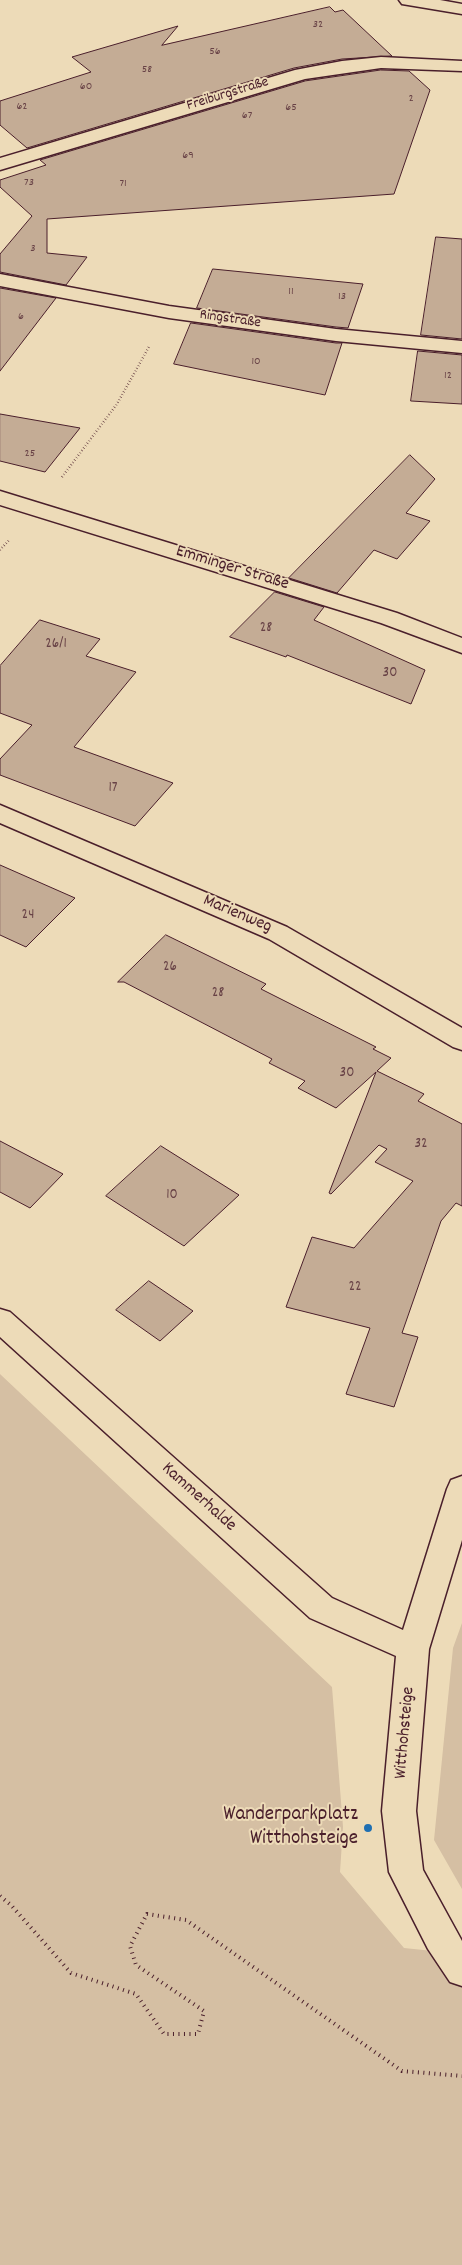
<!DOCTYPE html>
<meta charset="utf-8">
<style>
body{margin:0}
canvas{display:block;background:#eddbb8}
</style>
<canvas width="462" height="2265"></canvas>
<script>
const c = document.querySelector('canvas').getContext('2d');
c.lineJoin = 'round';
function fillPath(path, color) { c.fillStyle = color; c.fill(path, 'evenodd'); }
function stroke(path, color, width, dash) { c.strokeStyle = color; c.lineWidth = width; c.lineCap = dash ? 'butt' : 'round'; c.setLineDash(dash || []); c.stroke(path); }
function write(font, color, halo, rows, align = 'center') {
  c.font = font + ' Dekko,sans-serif'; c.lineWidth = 4; c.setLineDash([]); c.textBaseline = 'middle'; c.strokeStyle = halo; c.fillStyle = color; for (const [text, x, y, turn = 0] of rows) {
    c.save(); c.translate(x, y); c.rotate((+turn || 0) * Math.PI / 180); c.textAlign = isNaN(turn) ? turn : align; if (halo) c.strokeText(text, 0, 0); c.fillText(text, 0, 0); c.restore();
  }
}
fillPath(new Path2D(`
 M0,1374L332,1687L343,1827L340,1872L404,1948L462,1954V2265H0Z
 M462,1623V1889L434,1840L453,1648Z`), '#d5bfa3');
const building = new Path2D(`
 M330,7L335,12L343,10L392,56L342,59L294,68L27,148L0,125V101L91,72L72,57L178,26L162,45Z
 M381,70L409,71L430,90L394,194L47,219V253L87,257L66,285L0,272V254L32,216L0,187V180L46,165L40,160L305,81Z
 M436,237L462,239V339L421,335Z
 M213,269L363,284L348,328L336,327L197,308Z
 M0,288L56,298L0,371Z
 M191,323L336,343H342L325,395L174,364Z
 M418,351L462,355V404L411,401Z
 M0,414L80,428L45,472L0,461Z
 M410,455L435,479L406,513L430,521L397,559L374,550L337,593L289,578Z
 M275,592L324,607L314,620L425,670L411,704L287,655L286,657L230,637Z
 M40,620L100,639L86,656L136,672L74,747L173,783L135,826L0,775V759L32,725L0,713V666Z
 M0,865L75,898L26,947L0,935Z
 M166,935L266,984L261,989L376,1047L373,1049L391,1058L377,1071L424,1094L418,1101L462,1124V1206L456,1203L441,1221L402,1333L418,1337L394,1407L346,1394L370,1328L286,1307L312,1237L354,1248L413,1181L375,1162L387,1149L379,1145L331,1194L329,1193L376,1072L336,1108L298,1088L305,1081L269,1063L272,1059L124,982H118Z
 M0,1141L63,1174L30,1208L0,1192Z
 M161,1146L239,1195L184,1246L106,1196Z
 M149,1281L193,1311L160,1341L116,1310Z`);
fillPath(building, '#c4ac95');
stroke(building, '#4a1f2b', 1);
const street = new Path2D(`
 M399,0H440L462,4V14L402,4Z
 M381,57L462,61V71L381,68L305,79L0,170V158L295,70L342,61Z
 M0,274L169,306L336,329L462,341V353L336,341L169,318L0,286Z
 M0,491L397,613L462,638V653L381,623L0,505Z
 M0,805L287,927L462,1028V1050L453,1047L269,939L0,823Z
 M0,1309L10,1312L332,1598L403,1630L447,1489L451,1480L462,1476V1540L429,1649L416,1811L423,1870L462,1941V1986L450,1982L428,1949L389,1872L382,1811L396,1656L310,1618L0,1337Z`);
stroke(street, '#4a1f2b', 3);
stroke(new Path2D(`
 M62,477L117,404L150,345
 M0,550L10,539`), '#4a1f2b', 2.5, [0.5, 2.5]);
stroke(new Path2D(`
 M0,1896L11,1905L71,1973L136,1994L164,2034H198L204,2011L136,1965L130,1946L147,1914L186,1920L402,2071L462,2076`), '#4a1f2b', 4, [1, 4.5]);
fillPath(street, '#eddbb8');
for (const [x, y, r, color] of [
 [368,1828,5,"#1f6fb2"]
]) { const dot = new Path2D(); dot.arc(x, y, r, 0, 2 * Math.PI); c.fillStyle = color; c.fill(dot); stroke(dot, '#eddbb8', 2); }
write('12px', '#684246', null, [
 ["32",318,25],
 ["56",215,52],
 ["58",147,70],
 ["60",86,87],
 ["2",411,99],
 ["62",22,107],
 ["65",291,108],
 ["67",247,116],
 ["69",188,156],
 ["73",29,183],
 ["71",123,184],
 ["3",33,249],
 ["11",291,292],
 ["13",342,297],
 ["6",21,317],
 ["10",256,362],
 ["12",448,376],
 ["25",30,454]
]);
write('15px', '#4a1f2b', '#eddbb8', [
 ["Freiburgstraße",228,95,-17],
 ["Ringstraße",230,320,8]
]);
write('15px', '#684246', null, [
 ["28",266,629],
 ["26/1",56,645],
 ["30",390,674],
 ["17",113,789],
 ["24",28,916],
 ["26",170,968],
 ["28",218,994],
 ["30",347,1074],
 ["32",421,1145],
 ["10",172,1196],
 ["22",355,1288]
]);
write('18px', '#4a1f2b', '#eddbb8', [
 ["Emminger Straße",232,569,17],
 ["Marienweg",237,915,23],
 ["Kammerhalde",198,1498,42],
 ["Witthohsteige",406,1733,-85]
]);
write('21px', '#4a1f2b', '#eddbb8', [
 ["Wanderparkplatz",358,1816],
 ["Witthohsteige",358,1840]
], 'right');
</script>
